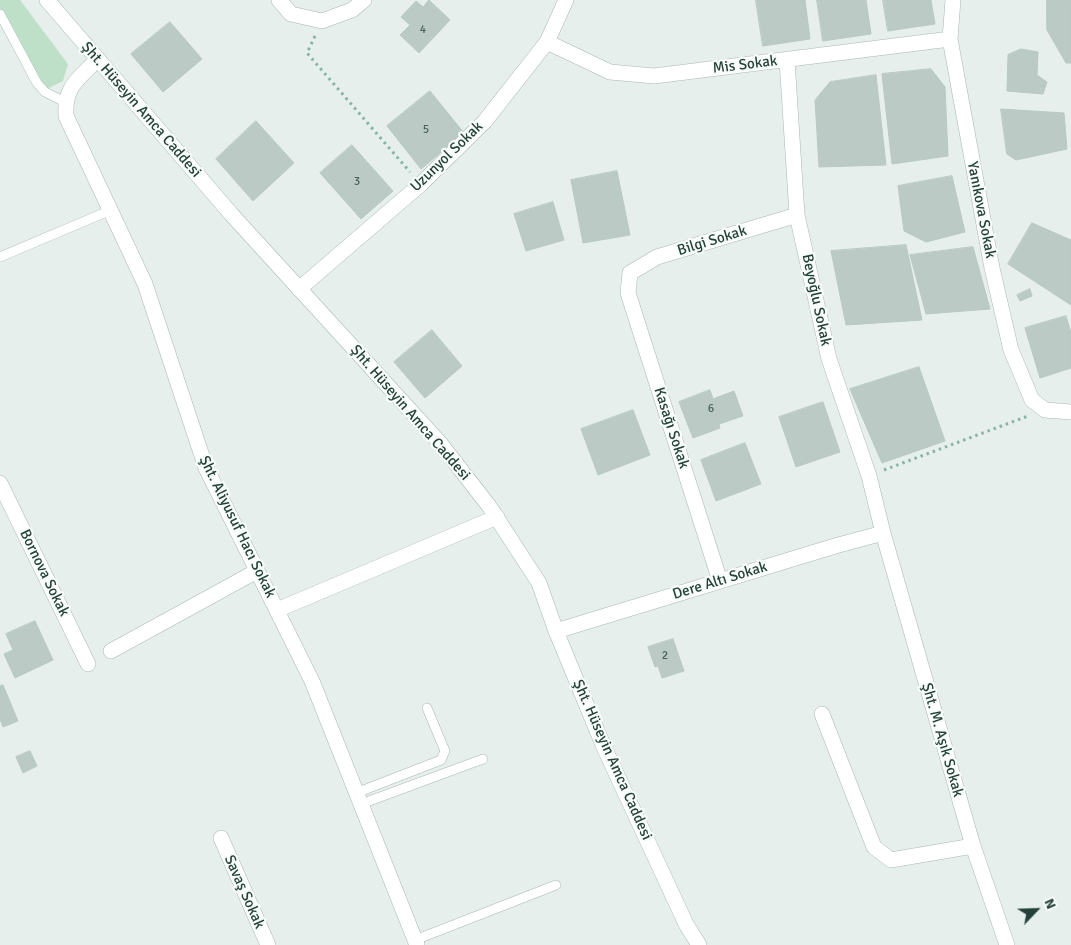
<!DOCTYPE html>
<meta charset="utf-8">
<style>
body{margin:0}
#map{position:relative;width:1071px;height:945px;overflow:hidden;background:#e6efeb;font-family:Signika,sans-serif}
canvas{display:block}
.north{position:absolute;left:1011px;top:885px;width:50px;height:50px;-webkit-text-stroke:4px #f7fbf9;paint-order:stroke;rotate:66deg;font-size:14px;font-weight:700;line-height:20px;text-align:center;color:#24423a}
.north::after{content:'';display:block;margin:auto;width:18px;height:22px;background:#24423a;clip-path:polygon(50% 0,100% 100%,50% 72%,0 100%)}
</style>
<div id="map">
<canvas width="1071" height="945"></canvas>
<div class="north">N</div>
</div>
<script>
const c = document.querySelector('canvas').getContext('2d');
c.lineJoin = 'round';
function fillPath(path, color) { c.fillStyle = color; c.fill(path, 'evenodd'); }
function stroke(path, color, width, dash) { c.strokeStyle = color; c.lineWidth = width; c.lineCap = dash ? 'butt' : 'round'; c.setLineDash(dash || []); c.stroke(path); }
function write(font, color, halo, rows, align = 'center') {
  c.font = font + ' Signika,sans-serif'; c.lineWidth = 4.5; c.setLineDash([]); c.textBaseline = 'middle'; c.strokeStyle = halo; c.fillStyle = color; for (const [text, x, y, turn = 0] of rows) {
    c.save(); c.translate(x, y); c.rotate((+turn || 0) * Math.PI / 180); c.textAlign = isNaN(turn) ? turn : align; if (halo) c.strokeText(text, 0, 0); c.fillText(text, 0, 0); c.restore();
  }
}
fillPath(new Path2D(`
 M0,0H20L68,64L63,81L47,89L30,77L0,18Z`), '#bfe0c8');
const building = new Path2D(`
 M429,0L450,20L419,53L400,35L410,25L401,17L416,1L423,7Z
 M756,0H805L810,39L763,46Z
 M817,0H866L871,34L823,41Z
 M883,0H931L935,24L888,31Z
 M1047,0H1071V63H1066L1047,30Z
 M170,22L202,59L163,92L131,54Z
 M1021,49L1038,52L1037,75L1047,82L1043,94L1007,91L1008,55Z
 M931,69L945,87L948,156L892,164L882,74Z
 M876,75L886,165L819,167L815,100L830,82Z
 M430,91L464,133L421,169L387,126Z
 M1001,109L1064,113L1067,149L1016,160L1007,154Z
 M256,121L294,163L253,201L216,159Z
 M352,145L393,191L361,219L320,173Z
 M617,171L630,235L583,243L571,180Z
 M952,176L965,232L926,242L904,231L898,186Z
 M553,202L564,240L526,251L514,214Z
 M1032,223L1071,240V305L1008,264Z
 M906,245L922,320L846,325L831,251Z
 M973,247L990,309L926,314L910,255Z
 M1030,289L1032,296L1020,301L1017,295Z
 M1066,316L1071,333V368L1040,378L1025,328Z
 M432,330L462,366L425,398L394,362Z
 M919,367L945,441L882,463L850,389Z
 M710,390L713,399L734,391L743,416L719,424L720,428L693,438L679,402Z
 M823,402L840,452L796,467L779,417Z
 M633,410L650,455L598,475L581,429Z
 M745,443L761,484L716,501L701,460Z
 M35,621L53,660L15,678L4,654L13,650L6,634Z
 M673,639L684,671L662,678L658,666L655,667L648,647Z
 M3,685L18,721L3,727L0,719V686Z
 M30,751L37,766L23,773L16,757Z`);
fillPath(building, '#bbcac4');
stroke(building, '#b8c9c2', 1);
const lane = new Path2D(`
 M0,14L37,83L45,92L65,102
 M0,257L111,210
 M356,793L441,760L445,751L427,708
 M361,804L483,759
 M415,940L556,885`);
const street = new Path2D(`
 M279,0L291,14L322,21L352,10L364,0
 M953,0L950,39L992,268L1011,350L1032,400L1045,410L1071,412
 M547,42L610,72L654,76L950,39
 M97,60C78,79 64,87 66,116L145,284L206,468L312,681L417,945
 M787,60L797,215L829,359L869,476L883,533L973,846L1007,945
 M299,289L421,184L485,121L547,42L566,0
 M0,483L88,664
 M720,581L628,293L630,273L657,257L797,215
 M277,610L497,517
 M556,631L835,546L883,533
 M111,651L257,571
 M822,714L874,847L891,860L973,846
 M221,838L268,945`);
const secondary = new Path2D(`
 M47,0L232,215L440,443L489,506L539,583L556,631L603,745L686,924L699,945`);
stroke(lane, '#a8b8b2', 10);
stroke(street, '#a8b8b2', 16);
stroke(secondary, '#a4bbb3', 16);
stroke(new Path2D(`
 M315,36L307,53L410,172
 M884,470L1028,416`), '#86b3a5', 3, [2.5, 4]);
stroke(lane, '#fff', 9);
stroke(street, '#fff', 15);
stroke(secondary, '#fff', 15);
write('12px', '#4a645c', null, [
 ["4",423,30],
 ["5",426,130],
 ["3",357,182],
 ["6",711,409],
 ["2",665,656]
]);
write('15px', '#24423a', '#f7fbf9', [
 ["Mis Sokak",745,65,-7],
 ["Şht. Hüseyin Amca Caddesi",141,110,49],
 ["Uzunyol Sokak",447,157,-44],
 ["Yanıkova Sokak",981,210,79],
 ["Bilgi Sokak",712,241,-17],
 ["Beyoğlu Sokak",816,300,78],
 ["Şht. Hüseyin Amca Caddesi",410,413,49],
 ["Kasağı Sokak",671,428,72],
 ["Şht. Aliyusuf Hacı Sokak",237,527,64],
 ["Bornova Sokak",44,573,64],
 ["Dere Altı Sokak",720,581,-17],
 ["Şht. M. Aşık Sokak",942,740,74],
 ["Şht. Hüseyin Amca Caddesi",612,760,66],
 ["Savaş Sokak",244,892,66]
]);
</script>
